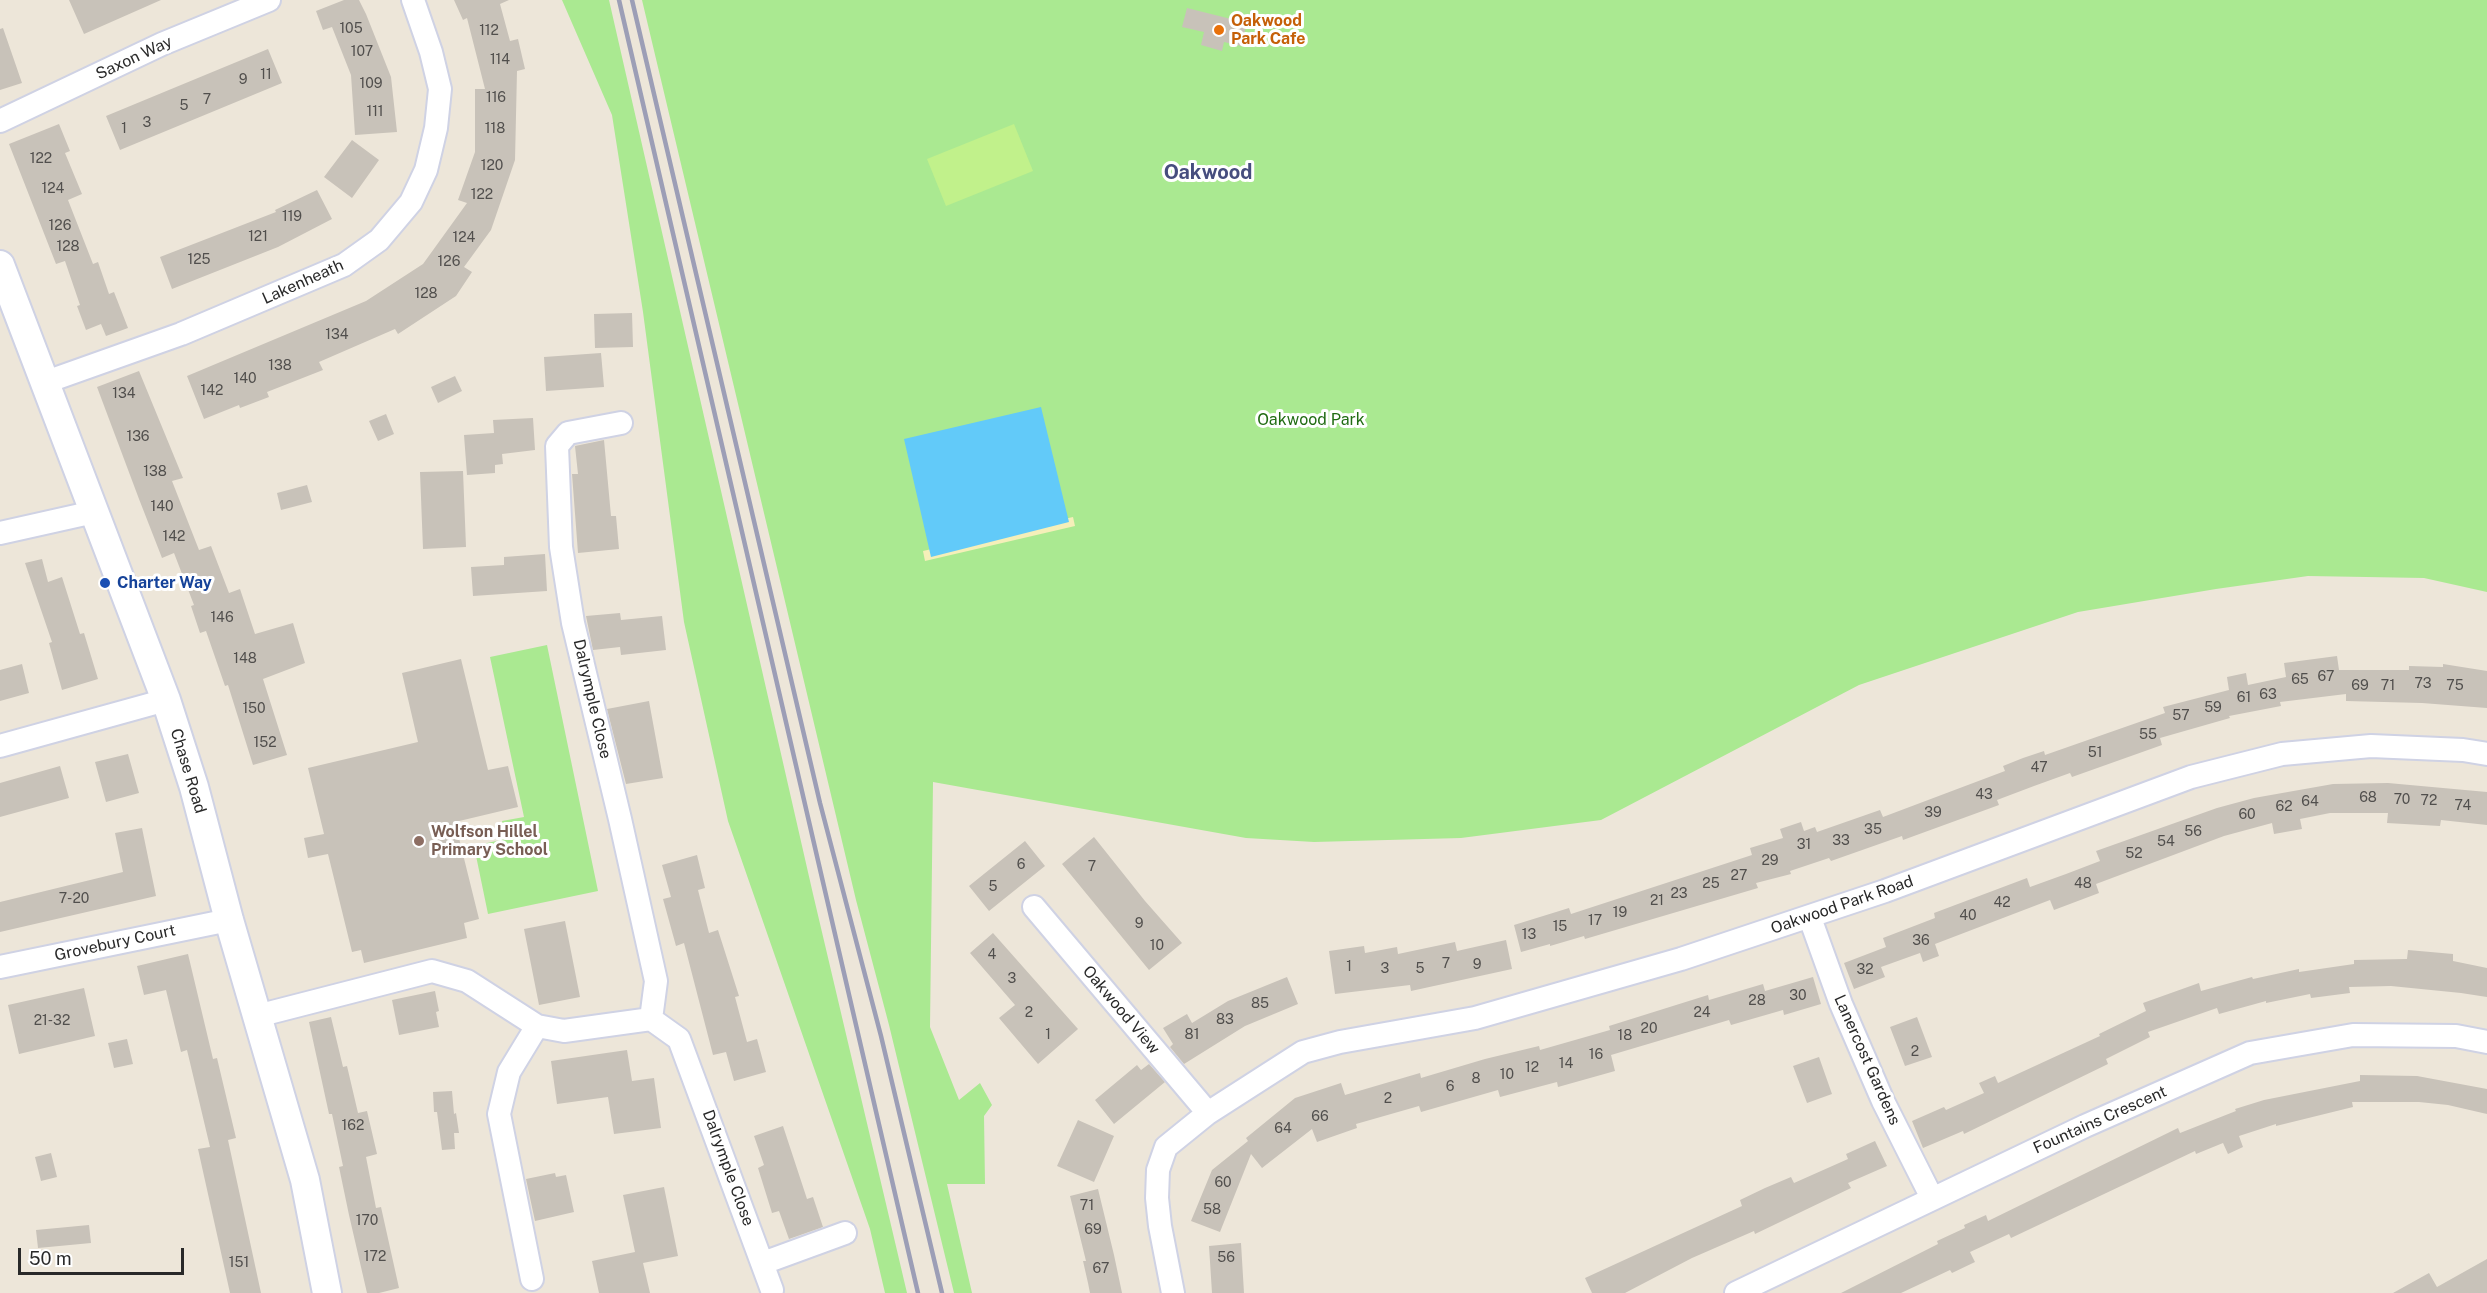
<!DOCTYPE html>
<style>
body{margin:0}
#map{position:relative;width:2487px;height:1293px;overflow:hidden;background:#ede6d9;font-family:"Public Sans",sans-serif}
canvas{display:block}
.scale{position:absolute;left:18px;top:1248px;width:166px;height:27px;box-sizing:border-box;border:3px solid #292929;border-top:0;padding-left:8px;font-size:18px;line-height:21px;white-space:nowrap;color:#292929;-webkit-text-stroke:4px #fff;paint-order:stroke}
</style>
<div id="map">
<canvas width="2487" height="1293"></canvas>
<div class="scale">50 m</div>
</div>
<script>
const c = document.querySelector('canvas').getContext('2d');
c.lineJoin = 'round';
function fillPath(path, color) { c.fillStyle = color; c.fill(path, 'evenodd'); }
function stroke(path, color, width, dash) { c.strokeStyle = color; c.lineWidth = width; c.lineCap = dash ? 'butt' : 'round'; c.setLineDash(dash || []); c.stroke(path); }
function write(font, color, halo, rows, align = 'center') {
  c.font = font + ' "Public Sans",sans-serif'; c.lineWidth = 6; c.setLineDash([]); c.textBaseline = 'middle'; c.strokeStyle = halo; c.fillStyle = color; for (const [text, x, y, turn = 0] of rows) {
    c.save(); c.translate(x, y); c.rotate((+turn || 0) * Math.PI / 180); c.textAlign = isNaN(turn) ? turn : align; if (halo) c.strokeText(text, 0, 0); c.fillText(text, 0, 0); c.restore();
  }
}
fillPath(new Path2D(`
 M562,0H609L813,894L907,1293H885L870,1229L728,821L684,622L643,312L612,115Z
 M642,0H2487V592L2424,578L2308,576L2216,589L2078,612L1859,685L1601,820L1461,838L1314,842L1246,838L933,782L930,1027L959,1100L980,1083L992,1105L984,1116L985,1184H947L972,1293H954L889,1025L856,900Z
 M547,645L598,891L488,914L474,846L505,839L502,821L524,817L490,657Z`), '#aae991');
fillPath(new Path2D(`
 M1073,517L1075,526L925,561L923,551Z`), '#f5efb9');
fillPath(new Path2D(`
 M1014,124L1033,171L946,206L927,159Z`), '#c1f18b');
fillPath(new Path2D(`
 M1041,407L1069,522L931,557L904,439Z`), '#62caf9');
fillPath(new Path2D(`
 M69,0H161L84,34Z
 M344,0H359L366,14L391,77L397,132L355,135L351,75L332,27L323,30L316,11Z
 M454,0H509L500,4L510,41L518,39L525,69L517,71L515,160L491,230L464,267L472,272L456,296L398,334L395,329L319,362L323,370L267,392L269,397L240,408L239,405L204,419L187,376L366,301L423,264L467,203L458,200L475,152V89H485L467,18L463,20Z
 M1187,8L1247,23L1241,46L1224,42L1222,51L1201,45L1204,32L1182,27Z
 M3,28L22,83L0,90V29Z
 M268,49L282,83L120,150L106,116Z
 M59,124L70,151L65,153L82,194L68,200L93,264L98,262L109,294L114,292L128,328L106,336L101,324L86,330L77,306L80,305L65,261L56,264L9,144Z
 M352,140L379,160L352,198L324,177Z
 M317,190L332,219L278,247L172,289L160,257L276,212L275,210Z
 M632,313L633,347L595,348L594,314Z
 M601,353L604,387L546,391L544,357Z
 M139,371L183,478L172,481L199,550L211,546L229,593L240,589L255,634L293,623L305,663L263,679L287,755L253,765L228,685L225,686L206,631L200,633L191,606L194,605L174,553L162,558L139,499L97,387Z
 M455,376L462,391L438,403L431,387Z
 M386,414L394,434L378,441L369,421Z
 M533,418L535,450L502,454L503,464L495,465V473L467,475L464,435L494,433L493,420Z
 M604,440L611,516H616L619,549L578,553L572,474H578L575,446Z
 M463,471L466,547L423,549L420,472Z
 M307,485L312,502L281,510L277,493Z
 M545,554L547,591L473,596L471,567L504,565V557Z
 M42,559L48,582L62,577L80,634L84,633L98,679L62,690L49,643L52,642L25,563Z
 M620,613L621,620L662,616L666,650L621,655L620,647L593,650L586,616Z
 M2337,656L2339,670H2409V666L2443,667V664L2487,671V708L2422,703L2346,701V694L2280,702L2281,706L2229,716L2230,718L2160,738L2162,745L2072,777L2070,773L2034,786L1997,800L1999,805L1903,840L1902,836L1831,861L1829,858L1790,871L1791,874L1756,883L1758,888L1585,939L1584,936L1550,946V944L1521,952L1514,925L1569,908L1571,914L1752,855L1750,848L1783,838L1780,829L1801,822L1804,831L1815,827L1817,832L1880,810L1883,817L2005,771L2003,766L2023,758L2044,751L2045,755L2165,713L2163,707L2229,690L2227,677L2246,673L2248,685L2286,677L2284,663Z
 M461,659L488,770L508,766L518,807L455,822L479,919L464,923L467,938L364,963L361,950L352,952L328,854L308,858L304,838L324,834L308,768L418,742L402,673Z
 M22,664L29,693L0,701V670Z
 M649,701L663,778L626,784L607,709Z
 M128,754L139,793L106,802L95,762Z
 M60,766L69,798L0,817V783Z
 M2388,783L2487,792V825L2441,820L2440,826L2387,823L2388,813H2330L2300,819L2302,829L2274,834L2272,823L2224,836L2096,884L2099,893L2054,910L2050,900L1935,944L1939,956L1923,962L1920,953L1881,967L1885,977L1854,989L1844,963L1886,947L1883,938L1935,918L1934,913L2027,878L2030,887L2066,874L2100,861L2096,851L2217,808L2254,798L2333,784Z
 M142,828L156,896L0,932V902L123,872L115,833Z
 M1094,837L1145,901L1182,943L1149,970L1062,864Z
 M1025,841L1045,866L989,911L969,886Z
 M697,855L705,888L698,890L709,933L718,930L739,996L735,997L747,1042L757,1039L766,1072L734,1081L726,1052L713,1055L684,943L676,946L663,899L671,897L662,865Z
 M565,921L580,997L539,1005L524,929Z
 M993,933L1078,1029L1038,1064L999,1018L1015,1005L970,953Z
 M1506,940L1512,969L1411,991L1410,985L1335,994L1329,951L1364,946L1365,953L1397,947L1398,954L1455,942L1457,951Z
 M2408,950L2453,954V961L2487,968V997L2461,993L2391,986L2349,987L2350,993L2311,998L2310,994L2266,1003V1001L2219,1014L2217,1008L2148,1032L2150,1037L2106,1059L2108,1064L1964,1134L1963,1131L1923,1148L1912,1121L1944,1107L1946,1110L1984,1093L1979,1083L1995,1076L1998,1083L2100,1036L2099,1034L2146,1011L2143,1003L2199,983L2201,991L2252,977L2253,979L2299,969V972L2354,964V960L2407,959Z
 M188,954L213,1059L217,1058L236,1138L228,1140L261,1293H230L198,1149L210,1147L187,1050L181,1052L166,990L144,995L137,966Z
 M1287,977L1298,1004L1245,1026L1184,1064L1170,1047L1173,1044L1163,1028L1187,1014L1192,1023L1228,1001Z
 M1813,977L1821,1004L1784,1015L1783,1010L1731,1025L1729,1020L1611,1055L1615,1071L1558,1087L1557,1082L1500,1097L1498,1090L1421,1112L1419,1106L1356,1124L1357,1128L1317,1142L1312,1129L1262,1168L1251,1154L1220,1232L1191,1221L1212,1170L1248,1141L1246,1138L1295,1098L1341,1083L1345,1095L1420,1073L1421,1078L1485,1059L1539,1046L1540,1050L1610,1030L1609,1026L1708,995L1709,1000L1763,984L1765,991Z
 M84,988L95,1036L19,1054L8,1005Z
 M435,991L439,1011L436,1012L439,1027L399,1035L392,1000Z
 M331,1017L343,1067L347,1066L358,1113L367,1111L377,1154L366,1157L376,1208L381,1207L399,1288L379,1293H367L349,1215L339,1167L343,1166L332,1114H329L309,1022Z
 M1917,1017L1932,1057L1905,1066L1890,1027Z
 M127,1039L133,1064L114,1068L108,1043Z
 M627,1050L632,1081L654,1078L661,1128L614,1134L608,1097L557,1104L551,1061Z
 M1819,1057L1832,1094L1807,1103L1793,1066Z
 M1149,1064L1165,1082L1114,1124L1095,1100L1137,1065L1141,1070Z
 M2360,1075L2417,1076L2487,1089V1114L2448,1105L2419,1102H2352L2353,1107L2276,1126V1124L2239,1136L2243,1147L2228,1154L2223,1143L2196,1154L2195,1151L2011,1238L2009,1234L1970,1252L1975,1262L1952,1273L1950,1270L1901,1293H1841L1938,1244L1937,1241L1965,1228L1964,1225L1986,1215L1988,1221L2178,1128L2180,1133L2236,1111L2235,1109L2264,1100L2360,1081Z
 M452,1091L454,1114L456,1113L459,1133H454L455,1149L442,1150L437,1112H434L433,1092Z
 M1078,1120L1114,1136L1094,1182L1057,1166Z
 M783,1126L807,1199L813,1197L823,1227L789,1239L779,1211L772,1213L758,1168L764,1165L754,1136Z
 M1875,1141L1887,1166L1848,1183L1851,1188L1755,1234L1754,1231L1692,1258L1625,1293H1592L1585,1278L1742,1206L1740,1200L1765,1188L1791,1177L1794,1183L1848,1159L1846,1154Z
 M51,1153L57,1177L41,1181L35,1157Z
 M555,1173L556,1177L566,1175L574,1212L535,1221L526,1179Z
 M664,1187L678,1256L643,1263L650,1293H599L592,1261L635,1252L623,1195Z
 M1098,1189L1114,1255L1122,1293H1090L1088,1283L1083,1261H1086L1070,1196Z
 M89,1225L91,1243L38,1248L36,1230Z
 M1241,1243L1244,1293H1212L1209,1246Z
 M2487,1259V1293H2393L2429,1273L2437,1287Z`), '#c8c2b9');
const minor = new Path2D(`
 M0,121L162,44L269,0
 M46,382L181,334L344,265L379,240L411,202L426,170L436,128L440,89L431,52L413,0
 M0,533L94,512
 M0,746L166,700
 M1034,907L1208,1113
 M1810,918L1841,1004L1883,1101L1932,1198
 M0,967L229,920
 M257,1016L432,971L467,981L537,1026L564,1031L651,1019L656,981L620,819L573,623L561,547L557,446L568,433L621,423
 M651,1019L679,1039L772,1290
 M763,1263L845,1233
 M532,1279L499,1114L509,1072L537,1026
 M1173,1293L1160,1226L1157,1198L1158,1170L1166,1147L1208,1113L1303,1052L1340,1042L1475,1018L1681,959L1885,891L2191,777L2282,754L2371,746L2463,750L2487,754
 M1736,1293L2085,1126L2250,1053L2353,1035L2456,1036L2487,1042`);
const tertiary = new Path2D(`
 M0,265L166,700L194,787L229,920L305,1180L327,1293`);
stroke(minor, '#cfd2e4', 26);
stroke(tertiary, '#cfd2e4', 32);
stroke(minor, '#fff', 22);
stroke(tertiary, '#fff', 28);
stroke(new Path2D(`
 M619,0L918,1293
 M632,0L820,803L881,1036L942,1293`), '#9c9eb6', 4.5);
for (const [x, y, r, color] of [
 [1219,30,6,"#e8710a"],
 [105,583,6,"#1a4fb4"],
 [419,841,6,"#8d6e63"]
]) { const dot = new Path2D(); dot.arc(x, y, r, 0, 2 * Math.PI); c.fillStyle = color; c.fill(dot); stroke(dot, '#fff', 2); }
write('14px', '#514f4d', null, [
 ["105",351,29],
 ["112",489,31],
 ["107",362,52],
 ["114",500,60],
 ["11",266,75],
 ["9",243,80],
 ["109",371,84],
 ["116",496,98],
 ["7",207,100],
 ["5",184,106],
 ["111",375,112],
 ["3",147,123],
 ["1",124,129],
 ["118",495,129],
 ["122",41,159],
 ["120",492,166],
 ["124",53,189],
 ["122",482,195],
 ["119",292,217],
 ["126",60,226],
 ["121",258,237],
 ["124",464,238],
 ["128",68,247],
 ["125",199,260],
 ["126",449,262],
 ["128",426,294],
 ["134",337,335],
 ["138",280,366],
 ["140",245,379],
 ["142",212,391],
 ["134",124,394],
 ["136",138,437],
 ["138",155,472],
 ["140",162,507],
 ["142",174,537],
 ["146",222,618],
 ["148",245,659],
 ["67",2326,677],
 ["65",2300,680],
 ["73",2423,684],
 ["69",2360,686],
 ["71",2388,686],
 ["75",2455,686],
 ["63",2268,695],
 ["61",2244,698],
 ["59",2213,708],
 ["150",254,709],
 ["57",2181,716],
 ["55",2148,735],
 ["152",265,743],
 ["51",2095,753],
 ["47",2039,768],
 ["43",1984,795],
 ["68",2368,798],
 ["70",2402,800],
 ["72",2429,801],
 ["64",2310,802],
 ["74",2463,806],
 ["62",2284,807],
 ["39",1933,813],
 ["60",2247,815],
 ["35",1873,830],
 ["56",2193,832],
 ["33",1841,841],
 ["54",2166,842],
 ["31",1804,845],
 ["52",2134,854],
 ["29",1770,861],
 ["6",1021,865],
 ["7",1092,867],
 ["27",1739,876],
 ["25",1711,884],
 ["48",2083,884],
 ["5",993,887],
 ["23",1679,894],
 ["7-20",74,899],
 ["21",1657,901],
 ["42",2002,903],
 ["19",1620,913],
 ["40",1968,916],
 ["17",1595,921],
 ["9",1139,924],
 ["15",1560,927],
 ["13",1529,935],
 ["36",1921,941],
 ["10",1157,946],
 ["4",992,955],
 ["7",1446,964],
 ["9",1477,965],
 ["1",1349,967],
 ["3",1385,969],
 ["5",1420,969],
 ["32",1865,970],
 ["3",1012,979],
 ["30",1798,996],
 ["28",1757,1001],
 ["85",1260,1004],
 ["2",1029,1013],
 ["24",1702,1013],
 ["83",1225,1020],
 ["21-32",52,1021],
 ["20",1649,1029],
 ["1",1048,1035],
 ["81",1192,1035],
 ["18",1625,1036],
 ["2",1915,1052],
 ["16",1596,1055],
 ["14",1566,1064],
 ["12",1532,1068],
 ["10",1507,1075],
 ["8",1476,1079],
 ["6",1450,1087],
 ["2",1388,1099],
 ["66",1320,1117],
 ["162",353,1126],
 ["64",1283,1129],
 ["60",1223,1183],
 ["71",1087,1206],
 ["58",1212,1210],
 ["170",367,1221],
 ["69",1093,1230],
 ["172",375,1257],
 ["56",1226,1258],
 ["151",239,1263],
 ["67",1101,1269]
]);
write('bold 16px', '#c56008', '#fff', [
 ["Oakwood",1231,21],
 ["Park Cafe",1231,39]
], 'left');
write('16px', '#292929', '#fff', [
 ["Saxon Way",134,58,-25],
 ["Lakenheath",303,282,-24],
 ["Dalrymple Close",592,699,77],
 ["Chase Road",188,771,73],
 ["Oakwood Park Road",1842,905,-19],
 ["Grovebury Court",115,943,-12],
 ["Oakwood View",1121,1010,50],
 ["Lanercost Gardens",1867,1060,66],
 ["Fountains Crescent",2100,1120,-24],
 ["Dalrymple Close",728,1168,70]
]);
write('16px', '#216c13', '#fff', [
 ["Oakwood Park",1311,420]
]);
write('bold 16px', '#164399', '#fff', [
 ["Charter Way",117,583]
], 'left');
write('bold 16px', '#785e54', '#fff', [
 ["Wolfson Hillel",431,832],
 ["Primary School",431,850]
], 'left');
write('bold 20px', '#464d7e', '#fff', [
 ["Oakwood",1208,173]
]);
</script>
